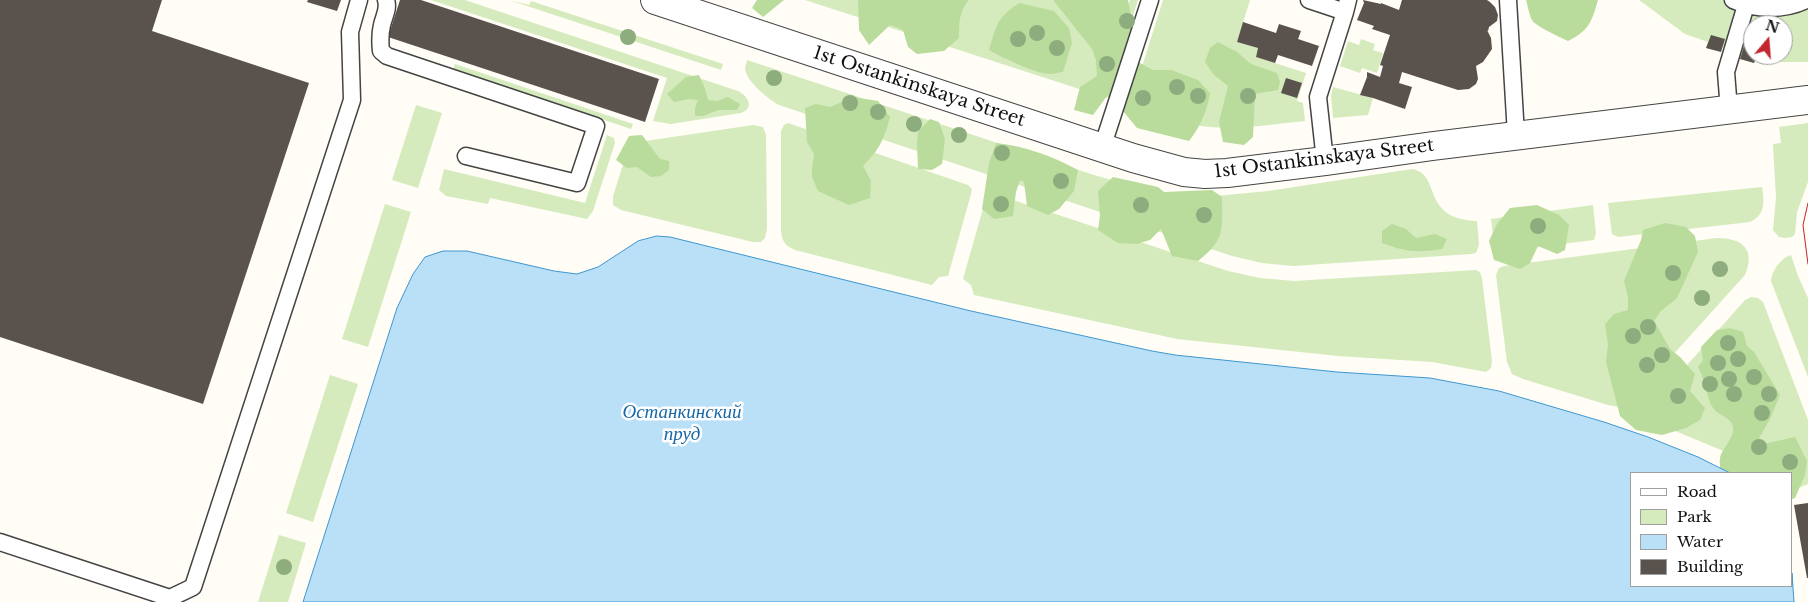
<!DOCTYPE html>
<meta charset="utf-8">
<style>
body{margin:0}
#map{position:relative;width:1808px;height:602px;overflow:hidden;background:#fffdf5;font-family:"Libre Baskerville",serif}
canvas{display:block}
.legend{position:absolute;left:1630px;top:472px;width:162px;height:115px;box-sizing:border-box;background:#fff;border:1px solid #a0a0a0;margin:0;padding:6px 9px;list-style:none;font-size:15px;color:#111}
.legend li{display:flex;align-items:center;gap:10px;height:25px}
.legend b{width:25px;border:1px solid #a0a0a0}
.north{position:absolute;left:1743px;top:15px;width:50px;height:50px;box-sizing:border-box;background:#fff;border:1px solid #a0a0a0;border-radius:50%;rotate:18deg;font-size:14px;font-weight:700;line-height:20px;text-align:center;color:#111}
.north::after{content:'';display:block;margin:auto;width:18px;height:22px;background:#c4262e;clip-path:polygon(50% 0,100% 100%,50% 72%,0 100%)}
</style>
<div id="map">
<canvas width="1808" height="602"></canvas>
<ul class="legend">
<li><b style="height:6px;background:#fff"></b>Road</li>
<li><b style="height:14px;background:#d5ebbd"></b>Park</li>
<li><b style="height:14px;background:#b9e0f7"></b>Water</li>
<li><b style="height:14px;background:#5a524d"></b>Building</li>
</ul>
<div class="north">N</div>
</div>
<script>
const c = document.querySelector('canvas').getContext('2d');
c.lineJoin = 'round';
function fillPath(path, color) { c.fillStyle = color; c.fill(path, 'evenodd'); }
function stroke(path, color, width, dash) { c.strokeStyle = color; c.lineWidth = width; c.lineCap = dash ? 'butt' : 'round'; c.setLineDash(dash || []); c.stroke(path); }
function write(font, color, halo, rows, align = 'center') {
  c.font = font + ' "Libre Baskerville",serif'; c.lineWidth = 5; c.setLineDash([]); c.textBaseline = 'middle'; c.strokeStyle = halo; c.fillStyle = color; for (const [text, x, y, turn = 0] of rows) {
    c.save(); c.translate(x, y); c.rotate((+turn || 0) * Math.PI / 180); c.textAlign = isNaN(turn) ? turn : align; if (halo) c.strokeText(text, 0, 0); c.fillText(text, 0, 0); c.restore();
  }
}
fillPath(new Path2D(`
 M431,0H465L738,91C748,96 755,108 741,113L671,124L653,121L667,78Z
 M509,0L529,5L531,1L723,64L721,70Z
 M805,0H1105L1118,37L1130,0H1138L1107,98Z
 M1163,0H1250L1237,42L1258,48L1256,57L1306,73L1297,101L1303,103L1305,121C1274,124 1240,130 1209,127C1182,125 1155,113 1130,105Z
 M1639,0H1808V62H1774L1756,57L1754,63L1740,59L1742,52L1723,46L1721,52L1706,48L1708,42L1685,34ZM1753,25H1783V55H1753Z
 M1361,39L1375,44L1373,50L1383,53L1377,73L1362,68L1360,73L1340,66L1348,41L1359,45Z
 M747,60L1094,175L1154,192L1203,197L1227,195L1268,191L1412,169C1442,174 1420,219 1477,221L1479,245L1476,253L1471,254L1293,266L1262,263L1232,256L779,105C769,100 745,80 745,68C745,67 747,62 747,60Z
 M455,64L633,124L631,129L453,70Z
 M1333,87L1373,98L1368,115L1333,118L1331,96Z
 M416,105L442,113L418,188L392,180Z
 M788,123L968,185L972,189L971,194L948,276L939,277L932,285L795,250C786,246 782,242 781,231V131L784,125Z
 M1808,123V182L1797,212L1795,234L1792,237L1785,238L1779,237L1773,230L1776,198L1773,144L1781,143L1779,127Z
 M753,125L763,127L766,135L767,229L765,238L761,242H753L621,210L613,205V196L628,149L639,142Z
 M607,135L614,138L615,143L593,211L587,219L490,198L488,204L446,196L439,190L444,169L585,203Z
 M1762,187C1764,201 1766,215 1750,222L1618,237L1612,234L1608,203Z
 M998,195L1228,271L1260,278L1294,281L1476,270L1480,272L1482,278L1492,361L1491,368L1486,372L1432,362L1338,356L1177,339L974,295L971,285L963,279L986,198Z
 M385,204L411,212L368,347L342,339Z
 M1593,205L1596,233L1594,240L1506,251L1494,245L1491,219Z
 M1717,238C1742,238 1756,249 1745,275L1633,399L1619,407L1608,405L1523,379L1512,374L1507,362L1496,275L1499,268L1504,266Z
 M1791,255L1798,276L1808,298V377L1771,281C1772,270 1781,258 1791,255Z
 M1751,297L1758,298L1763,302L1808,420V484L1798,488L1792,473L1728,453L1649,420L1648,409L1745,300Z
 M330,375L358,384L313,522L286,513Z
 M279,535L306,543L288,602H258Z`), '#d5ebbd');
fillPath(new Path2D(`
 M757,0H784L763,17L752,8Z
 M858,0H969C959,10 959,24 959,38L944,51L917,54L908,47L903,30L890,25L869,45L859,30Z
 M1053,0H1128L1140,63L1153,70H1171L1198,80L1210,93C1207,111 1200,127 1189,141L1137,128L1118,105L1107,96L1093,115L1074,110L1080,87L1097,76L1096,60L1092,49Z
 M1526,0H1598C1592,21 1589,31 1568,41C1560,37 1535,26 1532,20C1529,15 1528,6 1526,0Z
 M1019,3L1054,11L1069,28L1072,43L1063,72C1059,72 1055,74 1051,74C1038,75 1001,57 989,50C997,24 996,19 1019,3Z
 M1218,42L1237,52L1251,64L1277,73L1280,82L1278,90L1255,94L1253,137L1244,145L1223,142L1219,122L1228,86L1213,74L1205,62L1210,48Z
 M699,75L704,86L708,100L717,101L728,97L740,104L737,110H718L703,116H695V108L698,100L689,99L674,102L667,94L686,77Z
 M853,97L878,101L890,117C884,140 879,150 863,166L871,181L870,198L849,205L818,191L812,177V169L814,154L807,142L805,108L816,104L830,107Z
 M930,119L939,122L945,139L942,164L932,170L918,169L917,143L918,132Z
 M642,135L660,159L669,161V170L661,176L651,177L637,167L627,168L616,160L629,136Z
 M996,143C1025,146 1052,156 1078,170L1074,191L1059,209L1048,215L1027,206L1024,182L1020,180L1016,192L1013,216L994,219L982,209L989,163Z
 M1113,177L1158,187L1164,192L1212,190L1222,197C1222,230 1226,239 1198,261L1172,256L1161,229L1150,240L1137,244L1118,243L1098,230L1100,215L1098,191Z
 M1537,205L1559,215L1569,225L1565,250L1557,254L1538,246L1530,263L1520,269L1494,260L1489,241L1497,224L1510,208Z
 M1665,223L1686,227L1695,236L1698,252L1677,298L1661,311L1654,321L1670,349L1680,357L1695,374L1690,391L1705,408L1700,420L1686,428L1662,435L1636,430L1620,416L1606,362L1608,345L1605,324L1614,314L1628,310V297L1624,281L1641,240L1643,230Z
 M1392,224L1406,229L1416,238L1435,234L1447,239L1442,249C1416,253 1407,252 1382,243V231Z
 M1730,328L1743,332L1747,346L1754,352L1780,395L1770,419L1759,438L1763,444L1795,437L1807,461L1805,475L1795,498L1792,499V473H1720C1721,468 1719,463 1720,458C1722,447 1739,435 1731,422C1726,416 1717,414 1713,408C1707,399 1705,379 1698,367L1703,360L1701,347L1717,330Z`), '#b9dc9c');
const water = new Path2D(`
 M657,236L670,237L971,311L1152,351L1175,355L1337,372L1430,378L1499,391L1604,422L1648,437L1698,457L1730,473H1632V586H1792V573L1794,602H303L397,308L413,274L425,257L443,251H467L554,271L577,274L598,267L638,241Z`);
fillPath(water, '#b9e0f7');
stroke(water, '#3f96cf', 1);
fillPath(new Path2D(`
 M0,0H162L152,31L309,83L203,404L0,337Z
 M308,0H341L337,11L307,2Z
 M400,0H421L659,79L645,122L388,37Z
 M1363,0L1381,4V3L1399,10L1402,0H1487L1490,2L1495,7L1498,15L1497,21L1489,27L1488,31L1487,30L1491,38L1492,49L1483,62L1476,66L1478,79L1476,84L1469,89L1458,90L1402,72L1399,83L1412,87L1405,109L1373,98L1360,95L1367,77V72L1380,77L1383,66L1380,65L1390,35L1372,29L1374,26L1357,20L1364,3Z
 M1243,22L1276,33L1279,24L1301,31L1298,39L1319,46L1312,66L1278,55L1275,63L1256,57L1258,48L1237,42Z
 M1711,35L1725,39L1721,52L1706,48Z
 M1744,46L1753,48V55H1757L1754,63L1740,59Z
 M1286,78L1302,83L1297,98L1281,93Z
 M1808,503V578H1807L1794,505Z`), '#5a524d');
const service = new Path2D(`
 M386,0C389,9 384,16 382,25C380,33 380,42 381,51L387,56L596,126L577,183L466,156
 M1309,0L1345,12L1348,0
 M1508,0L1516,135
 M1733,0C1755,10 1784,11 1806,0
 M1729,110L1726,72L1746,5
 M1102,148L1150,0
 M1325,161L1318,97L1345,12
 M0,542L170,598L193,587L352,100L350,32L359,0`);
const tertiary = new Path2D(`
 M655,0L1133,158L1184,172L1205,174L1227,173L1325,161L1433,146L1808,100`);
stroke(service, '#444', 19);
stroke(tertiary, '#444', 30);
stroke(service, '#fff', 16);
stroke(tertiary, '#fff', 28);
stroke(new Path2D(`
 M1808,203L1803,225L1808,264`), '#c4262e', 1);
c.fillStyle = '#8dad7f';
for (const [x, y] of [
 [1127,21],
 [1037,33],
 [628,37],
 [1018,39],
 [1057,48],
 [1107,64],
 [774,78],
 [1177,87],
 [1198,96],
 [1248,96],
 [1143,98],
 [850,103],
 [878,112],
 [914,124],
 [959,135],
 [1002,153],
 [1061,181],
 [1001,204],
 [1141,205],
 [1204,215],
 [1538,226],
 [1720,269],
 [1673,273],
 [1702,298],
 [1648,327],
 [1633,336],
 [1728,343],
 [1662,355],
 [1738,359],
 [1718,363],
 [1647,365],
 [1754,377],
 [1729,379],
 [1710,384],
 [1734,394],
 [1769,394],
 [1678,396],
 [1762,413],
 [1759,447],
 [1790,462],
 [284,567]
]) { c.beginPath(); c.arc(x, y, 8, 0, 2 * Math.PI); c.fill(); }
write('18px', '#111', '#fff', [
 ["1st Ostankinskaya Street",919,87,18],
 ["1st Ostankinskaya Street",1324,159,-7]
]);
write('italic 19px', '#1768a6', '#fff', [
 ["Останкинский",682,413],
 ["пруд",682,435]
]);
</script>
